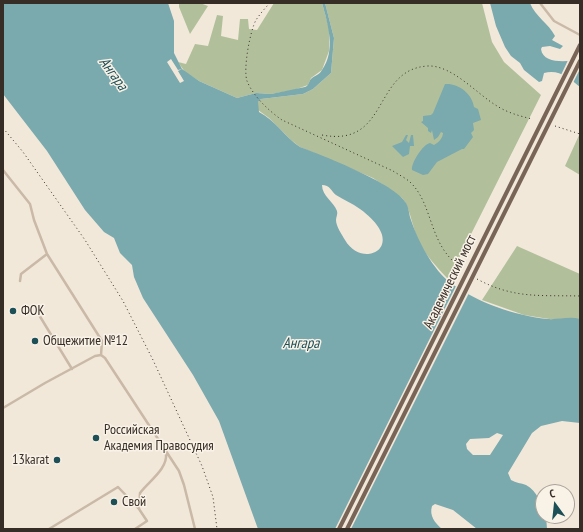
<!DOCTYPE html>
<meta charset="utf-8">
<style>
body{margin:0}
#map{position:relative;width:583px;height:532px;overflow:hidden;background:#f1e8da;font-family:"PT Sans Narrow",sans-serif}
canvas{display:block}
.frame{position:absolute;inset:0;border:4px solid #362d27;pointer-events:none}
.north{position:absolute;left:535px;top:484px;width:40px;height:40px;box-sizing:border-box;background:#f9f2e7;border:1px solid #aba39a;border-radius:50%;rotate:345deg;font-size:11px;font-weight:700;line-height:16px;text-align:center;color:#362d27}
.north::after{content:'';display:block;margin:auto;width:14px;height:18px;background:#1d4f57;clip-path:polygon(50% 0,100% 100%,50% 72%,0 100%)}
</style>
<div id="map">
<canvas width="583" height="532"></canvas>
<div class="frame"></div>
<div class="north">С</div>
</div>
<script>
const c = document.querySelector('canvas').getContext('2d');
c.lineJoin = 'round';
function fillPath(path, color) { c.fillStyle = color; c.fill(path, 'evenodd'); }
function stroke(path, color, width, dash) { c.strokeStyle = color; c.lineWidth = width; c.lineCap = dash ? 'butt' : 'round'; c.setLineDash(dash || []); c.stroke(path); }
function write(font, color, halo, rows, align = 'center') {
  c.font = font + ' "PT Sans Narrow",sans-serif'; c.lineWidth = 3; c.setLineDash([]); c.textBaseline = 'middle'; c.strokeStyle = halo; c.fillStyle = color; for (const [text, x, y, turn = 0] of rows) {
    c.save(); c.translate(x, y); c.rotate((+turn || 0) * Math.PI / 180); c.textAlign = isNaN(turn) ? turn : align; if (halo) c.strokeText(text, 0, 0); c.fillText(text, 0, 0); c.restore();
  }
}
fillPath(new Path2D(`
 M179,3H200L208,6L190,34L179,7Z
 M274,3H322L329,28V51L322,70L311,78L308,85L294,90L271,94L256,93L237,98L199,81L185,72L178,62L186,64L195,44L208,46L217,15L223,16L221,36L238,40L240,19H248L249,29L257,30Z
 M325,3H482L492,42L504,62L541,95L450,276L447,278C437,267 427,257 420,244C413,231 410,206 402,198L373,178L300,147L291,140L269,118L258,110V102L261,99L303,94L313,89L331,73L334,38Z
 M580,133V175L565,166Z
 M517,246L580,274V319H549L524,315L482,300Z`), '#b1c09b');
fillPath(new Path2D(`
 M3,3H168L174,21V53L182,69L199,81L237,98L256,93L271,94L305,87C310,85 308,81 312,78C316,75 319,75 322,70C336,51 328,24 322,3H325L334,38L331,73L313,89L303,94L261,99L258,102L259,112C275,120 285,137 300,147C322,155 396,184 406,203C409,208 409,215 411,220C418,241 433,270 451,283C478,303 514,315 547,319C558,320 569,316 580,319V423L562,421L541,426L532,433L508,473L511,480C516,483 521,483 526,485C537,491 543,505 543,516H546L547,529H477L453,510L435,504L432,506C429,516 435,523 442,529H258L219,421L193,375L143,298L134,277L132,265L120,253L114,238L104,232L85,210L47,151L3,94ZM322,185C330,185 331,191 336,195C344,200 352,203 360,209C411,246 363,271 345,240C342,235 336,226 336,220C336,217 338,214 337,211C334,202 322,196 322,185ZM497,433L503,435L490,455H473L467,449L466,444L470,439L489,438Z
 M490,3H530C535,16 549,24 555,36L552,40L563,46L560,49L550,46L542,47L541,49C543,65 568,61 580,60V87C569,78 559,69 544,73L542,81L539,82L524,70L520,63L511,56L505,47L496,26Z
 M445,84C458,83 472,93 474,107L478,109L481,120L473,123L474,130L471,133L473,137L464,149H462L437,162L428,174L423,175L412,170C411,163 423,144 430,143L434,145C438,143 443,138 443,133L441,132L438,137L434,140L432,130L431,133L428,131V128L421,122L423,121V116L431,115L433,113Z
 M406,135H408L406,140L409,143L411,135H413L414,146H410L409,154L403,157L392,146L402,142Z`), '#7aa9ae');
fillPath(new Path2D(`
 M569,58H580V69L573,83L561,75Z
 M171,59L178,70L182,69L178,71L184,81L180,83L167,62Z
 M457,284L470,291L351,529H335Z`), '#f1e8da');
stroke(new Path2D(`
 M540,3L554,21L580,35
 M3,170L30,204L34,220L47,254L102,341L101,355
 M20,281L21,274L47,254
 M36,310L72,369
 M101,355L105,358L179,471L184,485L195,529
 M3,408L45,383L95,356L101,355
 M139,509L140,493C149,481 168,469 166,453
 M49,529L118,487L139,509L147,521L135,529`), '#c9b9a6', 2.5);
stroke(new Path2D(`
 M270,3C265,8 260,14 256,20C250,31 243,69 247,81C253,96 269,111 282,120L393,171C399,175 406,178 411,183C432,204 429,239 454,262
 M555,126L580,134
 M3,128L23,152L85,240L123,301L153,360L202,466L213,497L217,529
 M322,135C390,148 372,69 428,66C452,65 477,94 497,106C508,113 520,116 532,119
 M477,279C514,299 540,295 580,296`), '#362d27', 1, [1, 3]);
stroke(new Path2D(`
 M339,529L580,45
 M347,529L580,61`), '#786558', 4);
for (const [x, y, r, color] of [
 [13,311,4,"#1d4f57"],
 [35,341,4,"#1d4f57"],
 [96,438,4,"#1d4f57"],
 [57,460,4,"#1d4f57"],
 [114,502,4,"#1d4f57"]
]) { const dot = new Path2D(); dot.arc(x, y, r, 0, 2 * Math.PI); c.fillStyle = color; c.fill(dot); stroke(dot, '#f9f2e7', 1.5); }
write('14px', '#362d27', '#f9f2e7', [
 ["Академический мост",450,282,-64]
]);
write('14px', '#362d27', '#f9f2e7', [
 ["ФОК",21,311],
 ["Общежитие №12",43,341],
 ["Российская",104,430],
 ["Академия Правосудия",104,446],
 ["13karat",49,460,"right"],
 ["Свой",122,502]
], 'left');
write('italic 15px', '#1d4f57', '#f9f2e7', [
 ["Ангара",113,74,54],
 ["Ангара",301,344]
]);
</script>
